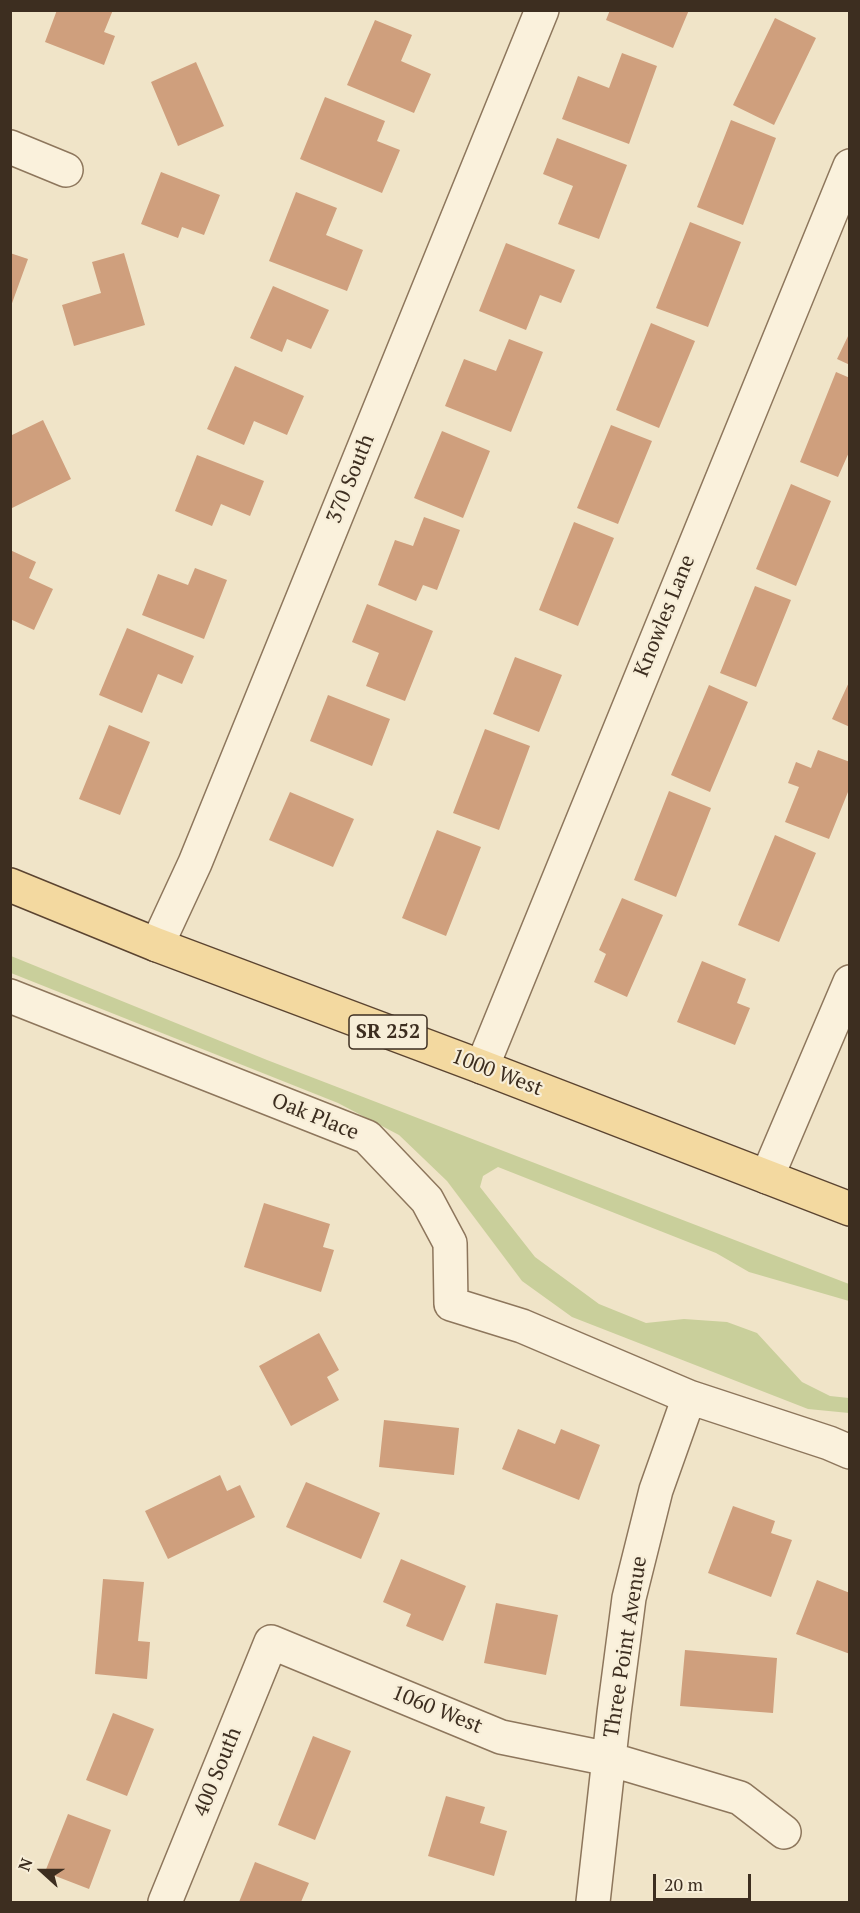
<!DOCTYPE html>
<style>
body{margin:0}
#map{position:relative;width:860px;height:1913px;overflow:hidden;background:#f0e4c8;font-family:"PT Serif",serif}
canvas{display:block}
.frame{position:absolute;inset:0;border:12px solid #3d2e20;pointer-events:none}
.north{position:absolute;left:12px;top:1841px;width:60px;height:60px;-webkit-text-stroke:4px #f7eed8;paint-order:stroke;rotate:291deg;font-size:16px;font-weight:700;line-height:24px;text-align:center;color:#3d2e20}
.north::after{content:'';display:block;margin:auto;width:21px;height:27px;background:#3d2e20;clip-path:polygon(50% 0,100% 100%,50% 72%,0 100%)}
.scale{position:absolute;left:653px;top:1874px;width:98px;height:27px;box-sizing:border-box;border:3px solid #3d2e20;border-top:0;padding-left:8px;font-size:18px;line-height:21px;white-space:nowrap;color:#3d2e20;-webkit-text-stroke:4px #f7eed8;paint-order:stroke}
</style>
<div id="map">
<canvas width="860" height="1913"></canvas>
<div class="frame"></div>
<div class="north">N</div>
<div class="scale">20 m</div>
</div>
<script>
const c = document.querySelector('canvas').getContext('2d');
c.lineJoin = 'round';
function fillPath(path, color) { c.fillStyle = color; c.fill(path, 'evenodd'); }
function stroke(path, color, width, dash) { c.strokeStyle = color; c.lineWidth = width; c.lineCap = dash ? 'butt' : 'round'; c.setLineDash(dash || []); c.stroke(path); }
function write(font, color, halo, rows, align = 'center') {
  c.font = font + ' "PT Serif",serif'; c.lineWidth = 4.5; c.setLineDash([]); c.textBaseline = 'middle'; c.strokeStyle = halo; c.fillStyle = color; for (const [text, x, y, turn = 0] of rows) {
    c.save(); c.translate(x, y); c.rotate((+turn || 0) * Math.PI / 180); c.textAlign = isNaN(turn) ? turn : align; if (halo) c.strokeText(text, 0, 0); c.fillText(text, 0, 0); c.restore();
  }
}
fillPath(new Path2D(`
 M11,956L267,1060L849,1284V1301L749,1272L716,1253L498,1167L483,1176L480,1187L535,1257L599,1304L646,1323L684,1319L727,1322L757,1333L802,1382L830,1396L849,1398V1413L808,1409L572,1317L522,1281L447,1181L399,1135L338,1103L11,973Z`), '#c9cf9b');
fillPath(new Path2D(`
 M57,10H113L104,32L115,36L104,65L45,42Z
 M610,10H689L673,48L606,20Z
 M775,18L816,38L774,125L733,105Z
 M375,20L412,35L401,61L431,74L414,113L347,85Z
 M622,53L657,66L629,144L562,119L578,76L609,88Z
 M196,62L224,126L178,146L151,82Z
 M325,97L385,121L377,141L400,150L382,193L300,159Z
 M731,120L776,138L743,225L697,207Z
 M557,138L627,165L599,239L558,224L573,186L543,174Z
 M161,172L220,195L204,235L182,227L178,238L141,224Z
 M296,192L337,208L326,235L363,250L347,291L269,261Z
 M690,222L741,242L708,327L656,308Z
 M506,243L575,270L561,303L540,295L526,330L479,311Z
 M10,253L28,259L11,306H10Z
 M124,253L145,325L74,346L62,305L101,293L92,262Z
 M273,286L329,310L311,349L287,339L282,352L250,338Z
 M651,323L695,341L659,428L616,410Z
 M850,332V365L837,359Z
 M509,339L543,352L511,432L445,406L464,359L496,371Z
 M235,366L304,396L287,435L254,421L244,445L207,429Z
 M836,372L850,378V450L838,477L800,462Z
 M43,420L71,479L10,509V436Z
 M611,425L652,441L618,524L577,508Z
 M442,431L490,451L463,518L414,498Z
 M197,455L264,481L250,516L221,504L212,526L175,511Z
 M791,484L831,501L796,586L756,569Z
 M424,517L460,530L437,590L423,585L416,601L378,585L395,540L413,546Z
 M574,522L614,538L578,626L539,610Z
 M10,550L36,562L29,578L53,589L34,630L10,619Z
 M195,568L227,580L204,639L142,615L158,574L188,585Z
 M755,586L791,600L756,687L720,673Z
 M367,604L433,631L405,701L366,686L379,653L352,642Z
 M127,628L194,656L182,684L158,674L142,713L99,695Z
 M515,657L562,675L539,732L493,714Z
 M850,680V727L832,719Z
 M709,685L748,702L710,792L671,775Z
 M328,695L390,719L372,766L310,741Z
 M109,725L150,742L120,815L79,799Z
 M485,729L530,746L499,830L453,813Z
 M818,750L850,762V787L829,839L785,822L799,787L788,783L796,762L811,768Z
 M669,791L711,808L676,897L634,880Z
 M290,792L354,819L333,867L269,840Z
 M437,830L481,847L446,936L402,918Z
 M775,835L816,853L779,942L738,925Z
 M622,898L663,915L627,997L594,982L606,954L599,950Z
 M702,961L746,979L737,1003L750,1008L735,1045L677,1022Z
 M264,1203L330,1224L323,1247L334,1250L321,1292L244,1267Z
 M319,1333L339,1370L327,1377L339,1400L291,1426L259,1366Z
 M384,1420L459,1428L454,1475L379,1467Z
 M518,1429L555,1444L561,1429L600,1445L579,1500L502,1469Z
 M220,1475L227,1491L240,1485L255,1517L168,1559L145,1511Z
 M306,1482L380,1513L361,1559L286,1527Z
 M733,1506L775,1521L771,1533L792,1540L771,1597L708,1573Z
 M401,1559L466,1586L443,1641L406,1626L411,1614L383,1602Z
 M103,1579L144,1582L138,1641L150,1642L147,1679L95,1674Z
 M817,1580L850,1593V1654L796,1634Z
 M496,1603L558,1615L546,1675L484,1663Z
 M685,1650L777,1658L773,1713L680,1706Z
 M113,1713L154,1729L127,1796L86,1780Z
 M313,1736L351,1751L315,1840L278,1825Z
 M446,1796L485,1807L480,1823L507,1831L494,1876L428,1856Z
 M68,1814L111,1830L89,1889L45,1872Z
 M255,1862L309,1883L301,1902H239Z`), '#cf9f7d');
const minor = new Path2D(`
 M10,147L66,170
 M157,945L195,863L542,10
 M10,996L367,1137L427,1200L450,1243L451,1304L522,1326L689,1397L829,1443L850,1452
 M482,1067L850,166
 M767,1177L850,982
 M165,1902L271,1642L501,1737L609,1759L740,1798L784,1832
 M593,1902L614,1713L629,1598L656,1490L689,1397`);
const major = new Path2D(`
 M10,885L157,945L482,1067L850,1209`);
stroke(minor, '#8d765c', 36);
stroke(major, '#5b4430', 36);
stroke(minor, '#faf1dc', 33);
stroke(major, '#f3d9a0', 33);
for (const [x, y, w] of [
 [388,1032,78]
]) { const box = new Path2D(); box.roundRect(x - w / 2, y - 17, w, 34, 4.5); c.fillStyle = '#f7eed8'; c.fill(box); stroke(box, '#3d2e20', 1.5); }
write('bold 20px', '#3d2e20', null, [
 ["SR 252",388,1032]
]);
write('21px', '#3d2e20', '#f7eed8', [
 ["370 South",351,479,-68],
 ["Knowles Lane",665,616,-68],
 ["1000 West",497,1073,21],
 ["Oak Place",315,1117,22],
 ["Three Point Avenue",626,1647,-81],
 ["1060 West",437,1710,22],
 ["400 South",218,1772,-68]
]);
</script>
